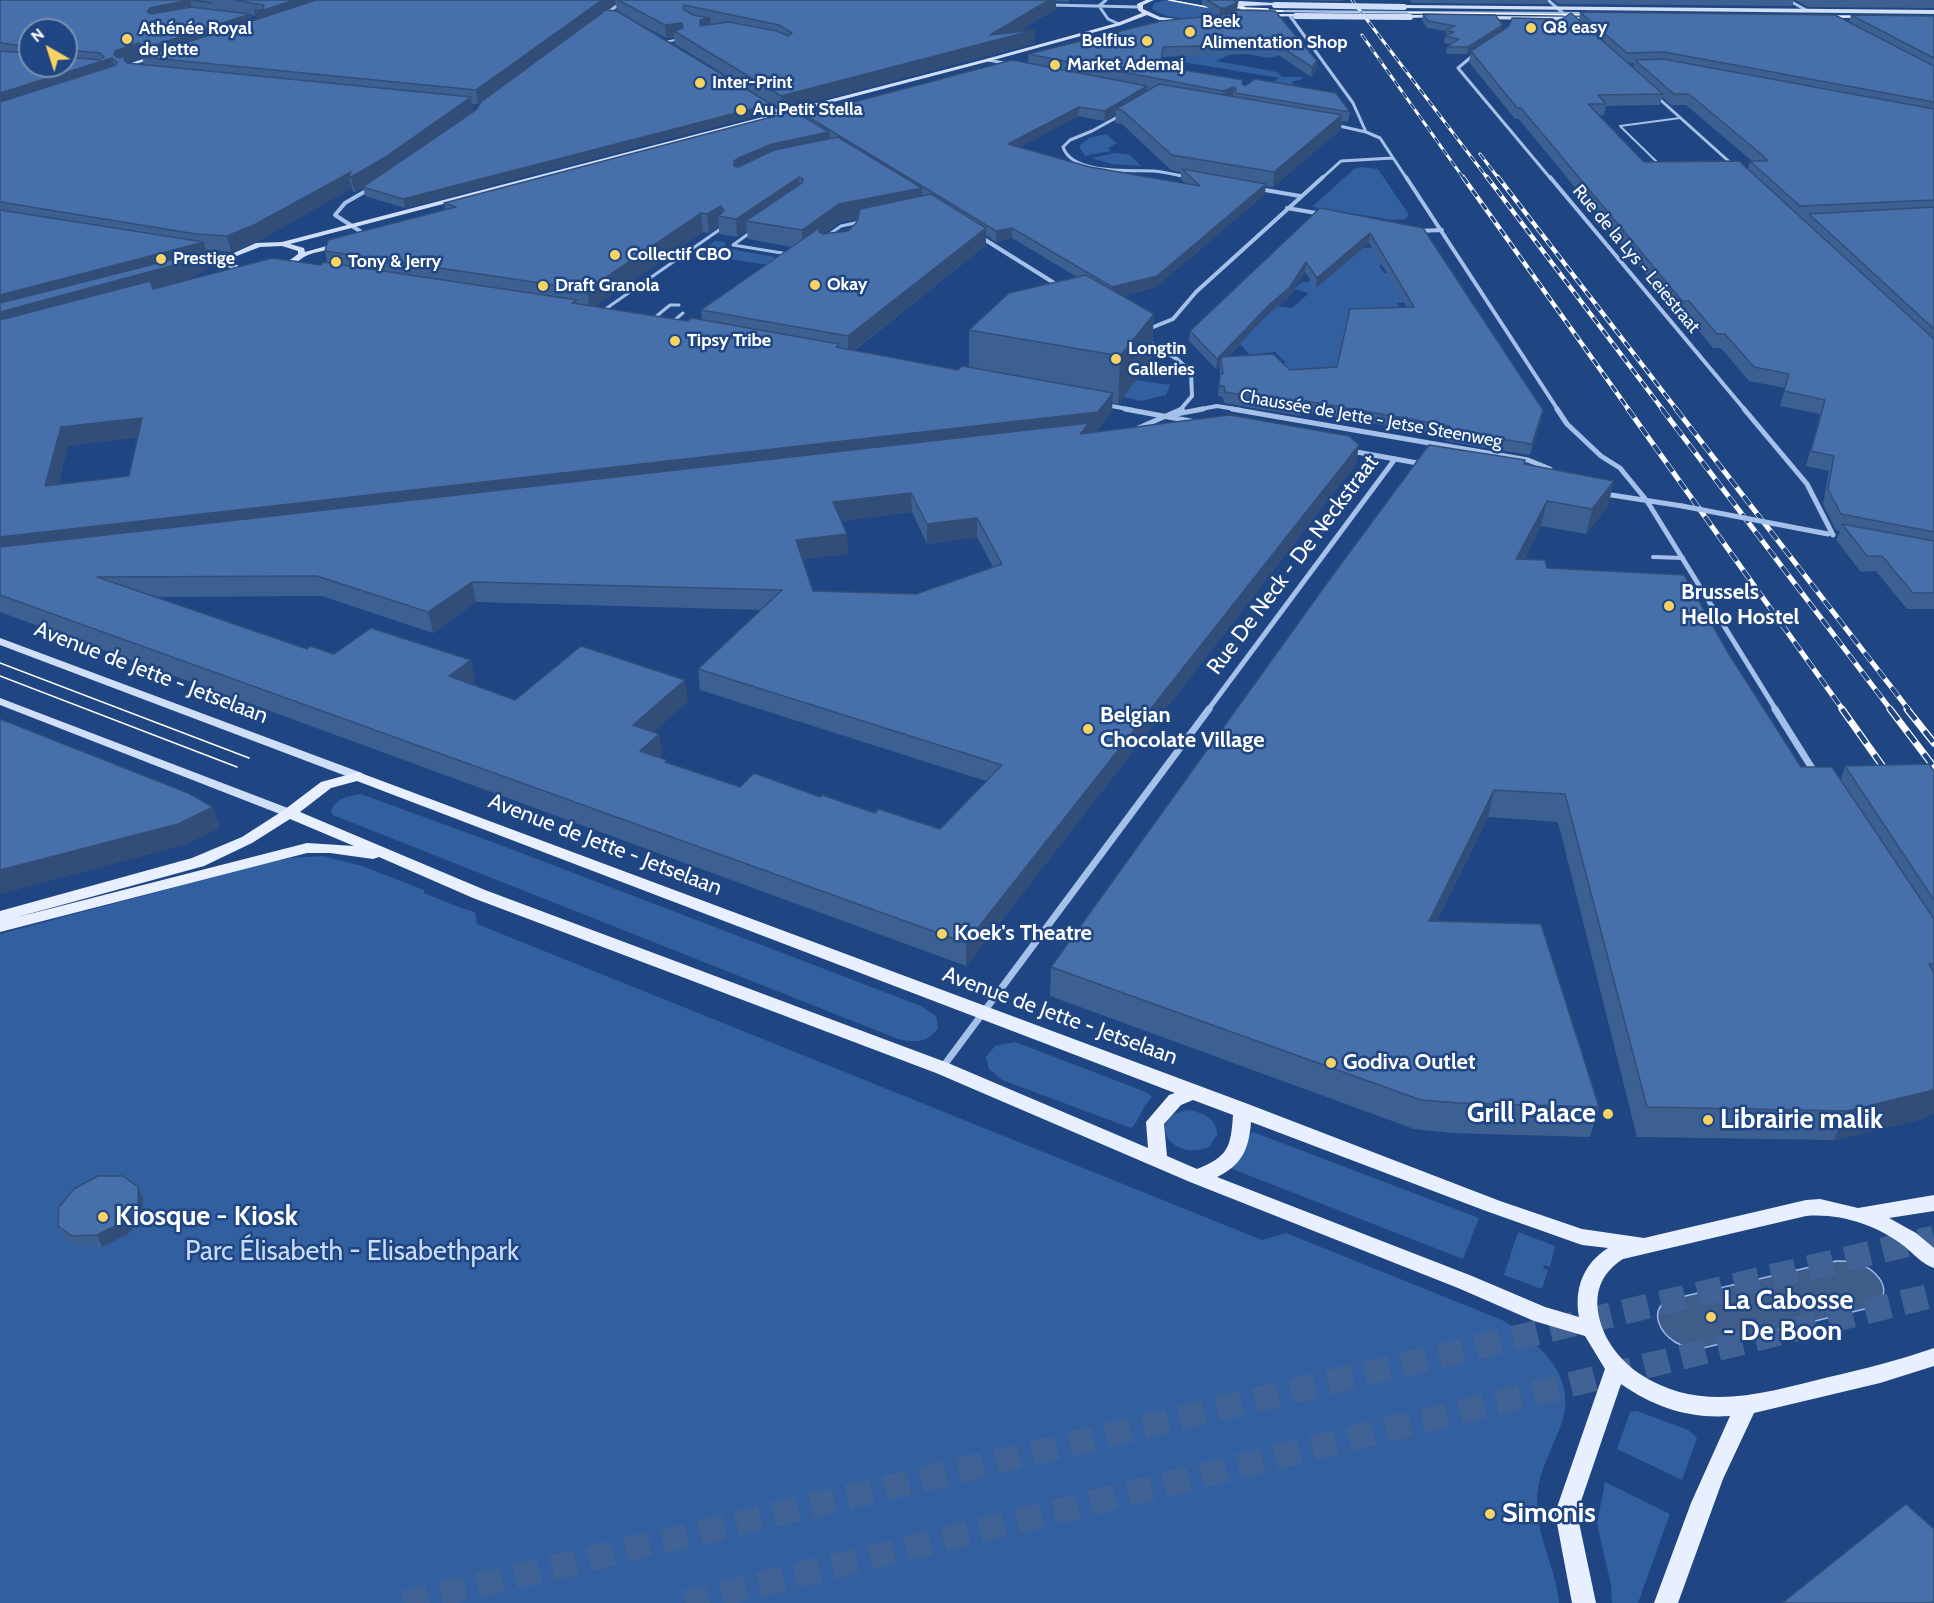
<!DOCTYPE html>
<meta charset="utf-8">
<style>
body{margin:0}
#map{position:relative;width:1934px;height:1603px;overflow:hidden;background:#1f4682;font-family:Cabin,sans-serif}
canvas{display:block}
.north{position:absolute;left:18px;top:18px;width:60px;height:60px;box-sizing:border-box;background:#1f4682;border:2px solid #7990b4;border-radius:50%;rotate:321deg;font-size:16px;font-weight:700;line-height:24px;text-align:center;color:#fff}
.north::after{content:'';display:block;margin:auto;width:21px;height:27px;background:#f7d364;clip-path:polygon(50% 0,100% 100%,50% 72%,0 100%)}
</style>
<div id="map">
<canvas width="1934" height="1603"></canvas>
<div class="north">N</div>
</div>
<script>
const c = document.querySelector('canvas').getContext('2d');
c.lineJoin = 'round';
function fillPath(path, color) { c.fillStyle = color; c.fill(path, 'evenodd'); }
function stroke(path, color, width, dash) { c.strokeStyle = color; c.lineWidth = width; c.lineCap = dash ? 'butt' : 'round'; c.setLineDash(dash || []); c.stroke(path); }
function write(font, color, halo, rows, align = 'center') {
  c.font = font + ' Cabin,sans-serif'; c.lineWidth = 5; c.setLineDash([]); c.textBaseline = 'middle'; c.strokeStyle = halo; c.fillStyle = color; for (const [text, x, y, turn = 0] of rows) {
    c.save(); c.translate(x, y); c.rotate((+turn || 0) * Math.PI / 180); c.textAlign = isNaN(turn) ? turn : align; if (halo) c.strokeText(text, 0, 0); c.fillText(text, 0, 0); c.restore();
  }
}
fillPath(new Path2D(`
 M1166,0L1229,11C1209,19 1171,23 1152,9L1154,3Z
 M1238,30L1247,34L1265,32L1267,35L1262,36L1265,40L1235,41L1242,45H1267L1271,53H1279L1281,55L1269,58L1236,52L1216,61L1277,72L1282,77H1301L1303,79L1291,82L1297,88H1294L1297,93L1282,94L1284,92L1264,88L1279,78L1177,61L1183,57L1163,53L1171,49H1190L1218,37L1236,38L1230,34L1244,35Z
 M1106,134L1117,143L1108,148L1110,151L1085,156L1079,146L1089,138Z
 M1115,153L1130,155L1141,166L1112,164L1091,158Z
 M1362,167L1378,169L1409,215L1405,219L1393,220L1312,207L1354,169Z
 M715,241L725,242V248L791,260L800,270L697,254Z
 M1391,247L1390,264L1379,265L1384,273H1393L1403,301L1408,302L1397,303L1403,312L1363,396L1272,364L1286,363L1275,352L1250,355L1239,343L1277,306L1292,308L1309,293L1294,289L1302,282H1308L1318,274L1362,248Z
 M1136,380L1170,385L1166,395L1141,401L1123,397Z
 M361,794L503,846L921,1006L936,1016L938,1028C928,1043 914,1043 898,1039L333,815L331,811C336,798 348,796 361,794Z
 M323,856L362,866L424,890V893L461,908L475,912L477,924L1262,1240L1286,1233L1502,1320C1537,1340 1578,1376 1562,1422C1553,1448 1538,1471 1537,1500C1536,1536 1556,1568 1559,1603H0V934L265,863L291,858Z
 M1015,1042L1146,1092L1152,1097C1141,1107 1140,1121 1131,1128L1002,1080L989,1069L986,1057L995,1046Z
 M1189,1110C1204,1113 1217,1119 1217,1135L1209,1147C1171,1163 1142,1116 1189,1110Z
 M1253,1132L1479,1218L1463,1259L1235,1170L1232,1168C1236,1156 1245,1146 1250,1134Z
 M1518,1232L1555,1246L1550,1267L1544,1265L1543,1268L1548,1270L1542,1289L1504,1275Z
 M1637,1411L1688,1430L1697,1438L1682,1480L1617,1449L1630,1412Z
 M1605,1482L1670,1514L1638,1603H1612L1611,1585L1597,1524Z`), '#325fa0');
const water = new Path2D(`
 M1836,1261C1842,1261 1849,1261 1855,1262C1876,1268 1897,1291 1873,1307L1703,1348C1693,1348 1683,1347 1675,1342C1659,1332 1649,1311 1668,1300Z`);
fillPath(water, '#405d89');
stroke(water, '#98bbeb', 1.5);
stroke(new Path2D(`
 M404,1603L1934,1238
 M685,1603L1934,1295`), '#416295', 25, [25, 13]);
stroke(new Path2D(`
 M1245,10L1284,11
 M1407,12L1584,13
 M1832,16H1854
 M665,42L680,39
 M1660,165L1620,126L1680,118`), '#a5c1e9', 2);
stroke(new Path2D(`
 M751,232L733,245L788,254
 M827,236L841,226L860,222
 M604,310L722,228
 M653,319L670,305H679
 M671,323L683,313`), '#a5c1e9', 3);
stroke(new Path2D(`
 M1653,557L1683,558`), '#a5c1e9', 4);
stroke(new Path2D(`
 M1106,0L1099,6L1108,19L1119,24
 M1548,0L1571,20
 M1788,0L1806,10
 M1050,5L1139,7
 M604,15L625,0
 M1290,16L1353,103L1366,132
 M1476,53L1458,68L1551,179
 M988,60L1009,64
 M1655,95L1734,166
 M765,103L786,117
 M1123,114L1092,131L1070,140L1063,147C1072,175 1131,170 1154,171C1165,172 1176,175 1187,177
 M1335,125L1366,132L1380,138L1407,179
 M1321,179L1341,161L1393,158`), '#a5c1e9', 3);
stroke(new Path2D(`
 M1406,177L1558,410
 M1550,177L1745,410
 M1259,189L1300,196
 M1287,208L1322,214
 M1418,231L1442,230
 M366,235L335,215L345,203L371,188
 M979,236L1059,286
 M199,254L231,256
 M1146,330L1173,319L1196,292L1323,177
 M1147,341L1177,359L1191,372L1192,396L1180,410
 M1106,405L1133,410
 M1196,410L1217,406L1241,410`), '#a5c1e9', 4);
stroke(new Path2D(`
 M1125,409L1196,422
 M1232,409L1528,460L1550,469L1553,475
 M1557,409L1567,424L1601,456L1620,468L1647,501L1776,710
 M1744,409L1807,484L1833,535
 M1176,414L1203,409
 M1136,429L1182,409
 M1351,451L1423,464
 M1605,494L1682,506
 M1208,710L1395,459`), '#a5c1e9', 5);
stroke(new Path2D(`
 M1775,709L1815,773
 M942,1068L1209,709`), '#a5c1e9', 7);
fillPath(new Path2D(`
 M1146,0H1154L1143,5V9L1160,17L1192,21L1189,23L1159,20L1147,15L1121,25L990,61L290,244L304,248L305,252L341,242L345,244C333,251 316,250 304,257C299,260 295,264 289,267C268,276 244,277 225,265V261L195,269L191,267L227,256L256,243L282,242L986,59L1117,23L1142,13L1138,10L1137,4ZM282,246L298,251V254C281,269 252,276 232,262L234,257L260,247Z
 M1222,0L1275,3L1278,5L1244,6L1247,10L1232,19L1230,16L1241,9Z
 M1404,5L1934,10V14L1402,8Z
 M1265,14H1296L1299,16L1263,17Z
 M1410,15H1439L1442,17L1408,18Z
 M1483,16L1595,17L1598,19L1595,21L1481,19Z
 M155,55L160,56L124,68L119,67Z
 M0,638L362,773L364,776L358,780L354,779L0,645Z
 M0,698L293,810L295,813L293,816H285L0,705Z`), '#d0dff7');
fillPath(new Path2D(`
 M358,772L1248,1104L1500,1201L1582,1229L1644,1238L1806,1200L1820,1199L1858,1208L1934,1195V1211L1889,1218L1916,1233L1934,1248V1268C1922,1264 1914,1254 1904,1246C1877,1225 1840,1213 1806,1216L1623,1259C1600,1274 1593,1294 1600,1321C1606,1343 1622,1362 1640,1374C1701,1414 1764,1393 1829,1377C1864,1369 1900,1360 1934,1348V1366L1880,1383L1754,1413L1723,1479L1678,1603H1654L1691,1503L1730,1416C1689,1419 1654,1407 1621,1384L1577,1513L1596,1603H1572L1555,1513L1605,1369L1585,1336L1534,1321L1458,1288L1190,1182L936,1073L473,898L379,857L373,859L330,853H307L0,932V911L192,858L242,837L284,810L321,782ZM357,781L1175,1093L1169,1095L1146,1122L1148,1148L948,1063L485,890L300,812L331,788ZM290,819L354,846L307,843L14,918L204,866L252,843ZM1193,1100L1233,1115C1231,1147 1228,1157 1197,1169L1167,1156L1164,1124L1181,1105ZM1251,1122L1486,1211L1582,1245L1608,1248C1583,1264 1574,1289 1579,1317L1545,1307L1472,1276L1217,1177C1242,1165 1249,1149 1251,1122Z`), '#e8effe');
stroke(new Path2D(`
 M1169,0L1223,10
 M1220,7L1268,9
 M1259,11L1595,15
 M1823,17H1868
 M0,663L249,758
 M0,676L237,767`), '#fff', 1.5);
const railFar3 = new Path2D(`
 M1352,0L1488,179
 M1362,35L1464,179
 M1480,154L1499,179`);
const railFar2 = new Path2D(`
 M1463,177L1629,410
 M1487,177L1663,410
 M1498,177L1677,410`);
const railFar1 = new Path2D(`
 M1628,409L1843,710
 M1662,409L1891,710
 M1676,409L1909,710`);
const rail = new Path2D(`
 M1842,709L1891,778
 M1890,709L1934,767
 M1907,709L1934,743`);
stroke(railFar3, '#fff', 3);
stroke(railFar2, '#fff', 4.5);
stroke(railFar1, '#fff', 5);
stroke(rail, '#fff', 7);
stroke(railFar3, '#1f4682', 2, [7]);
stroke(railFar2, '#1f4682', 3, [8]);
stroke(railFar1, '#1f4682', 4, [11]);
stroke(rail, '#1f4682', 4.5, [14]);
stroke(new Path2D(`
 M1284,11L1407,12`), '#a5c1e9', 2);
stroke(new Path2D(`
 M1682,506L1828,534`), '#a5c1e9', 5);
stroke(new Path2D(`
 M1275,5L1404,7
 M1296,16L1410,17`), '#d0dff7', 6);
fillPath(new Path2D(`
 M0,0H1070L1068,2L1056,1V9L1017,32L1035,43L782,110L675,44L674,37L666,38L620,13L771,104V112L405,208L365,196L363,187L355,192H353L352,188L258,241L231,252L206,250L210,267L187,280L321,265L327,262L325,251L445,210L444,203L805,117V115L1028,63V54L1229,15V13L1225,15H1219L1202,4V0H1233L1238,2L1237,9L1236,10L1317,61L1316,71L1311,77L1276,53L1162,57V62L1166,67L1243,85L1245,86L1350,112L1348,122L1342,121L1341,129L1273,187L1265,186V194L1156,287L1122,296L1154,314L1151,361L1118,404L1112,403V411L1097,431L1089,432V433L1356,464L966,966L0,612ZM616,4L617,11L607,10L608,9ZM250,15L256,16L257,19L252,21ZM30,30H66V66ZM142,57L144,65L127,63V62ZM481,102L476,110L473,111L472,104H478ZM1116,114L1115,123L1122,124L1171,170L1181,172V179L1186,184L1090,167L1020,147L1078,116L1104,121ZM857,219V222L848,231L823,234L840,222ZM719,227V234L737,237L747,231L748,239L792,247L701,310L702,320L687,321L595,306L703,232L709,233ZM986,235L996,242L1012,238L1077,277L969,330V368L958,370L854,351L986,245ZM138,437L129,476L58,484L68,446ZM912,512L927,544L977,537L993,567L916,594L813,591L802,559L848,554L841,521ZM322,596L433,633L476,602L761,610L698,669L700,690L986,781L940,829L820,797L740,787L667,763L659,757L662,755L659,734L653,732L688,701L515,700L471,684L475,681L471,660L334,654L307,649L156,597Z
 M1271,0H1343V1Z
 M1410,0H1548L1547,4L1412,3Z
 M1553,0H1794L1792,6L1558,4Z
 M1795,0H1934V8L1808,7Z
 M1580,12L1849,22L1851,15L1934,16V609H1907L1876,571L1861,572L1836,540L1840,531L1836,530L1823,504L1829,471L1806,466L1820,414L1780,406L1785,388L1749,381L1721,348H1713L1686,315H1679L1519,119H1515L1469,62L1471,51L1479,46L1467,54H1446L1447,47L1452,44L1444,43L1446,31L1427,28L1422,20L1423,14L1502,31L1579,20ZM1628,63H1634L1633,68ZM1662,97L1671,105H1686L1752,161H1750L1748,169L1644,162L1599,115H1604L1606,106L1660,105Z
 M1320,208L1423,228L1543,410L1541,421L1530,455L1445,441L1446,436L1301,411V416L1224,403L1223,397L1218,396L1220,374V365L1216,369L1189,341L1190,331ZM1369,243L1407,307L1337,367L1290,370L1228,357L1268,314L1289,297L1305,272L1316,288Z
 M1524,464L1608,506L1586,534L1541,526L1524,559L1547,568L1727,651L1801,767L1841,779L1845,766L1934,771V1113L1923,1119L1834,1140L1637,1137L1558,822L1488,817L1437,921L1599,1107L1590,1137L1451,1133L1414,1129L1050,996L1051,967Z
 M138,1187L143,1198V1215L128,1234L102,1247H78L63,1237L58,1226Z`), '#3d6093');
fillPath(new Path2D(`
 M190,0L193,13L153,21L147,12L150,8Z
 M294,0H334L258,26L255,13Z
 M602,0H615L616,4L478,104L476,90Z
 M1049,0H1056V9L1008,37L1035,30V43L782,110L781,96L990,35Z
 M1238,2L1237,9L1225,15H1219L1220,8Z
 M250,14L253,27L145,57L143,49Z
 M710,18L711,31L701,39L700,20Z
 M682,23L684,36L674,31V37L666,38L665,25Z
 M1503,25L1502,31L1467,54L1468,47Z
 M139,43L142,57L127,62L129,69L117,62L114,55L115,51Z
 M112,58L116,72L0,109V93Z
 M1317,61L1316,71L1311,77L1312,67Z
 M1147,86L1146,95L1116,109V114L1104,121L1105,111Z
 M1234,87L1233,97L1223,101V91Z
 M471,97L473,111L387,173L355,192L351,177L349,176L352,188L258,241L231,252L227,236Z
 M771,104V112L405,208L403,199Z
 M1079,107L1078,116L1008,154V144Z
 M1342,115L1341,129L1273,187L1274,172Z
 M829,132L830,149L735,179L734,161L741,157L772,144Z
 M799,177L800,194L746,221L747,231L737,237L736,219Z
 M1266,184L1265,194L1156,287L1112,298V287Z
 M922,188V205L840,222L803,249L802,230L839,204Z
 M721,206L722,217L718,216L719,227L709,233L707,214Z
 M701,213L703,232L590,310L587,290Z
 M986,228V245L848,355V336Z
 M1012,228V238L996,242V231Z
 M1370,233L1369,243L1316,288L1317,278Z
 M204,242L210,267L187,280L0,331V295Z
 M1306,262L1305,272L1289,297L1268,314L1221,364V357L1220,365L1216,369L1217,359Z
 M1154,314L1151,361L1118,404L1120,356Z
 M1113,393L1112,411L1097,431L1089,432L1088,441L1080,434L0,558V537Z
 M1543,410L1541,421L1530,455L1532,444Z
 M142,418L148,436L68,446L52,505L45,486L61,427Z
 M1359,445L1356,464L966,966V943Z
 M1614,481L1608,506L1586,534L1592,509Z
 M911,493L912,512L834,522L833,502Z
 M1547,501L1541,526L1510,584L1516,559Z
 M977,518V537L927,544V524Z
 M847,534L848,554L797,560L796,540Z
 M472,582L476,602L433,633L428,612Z
 M471,660L475,681L454,697L449,676Z
 M685,680L688,701L636,747L633,725Z
 M659,734L662,755L643,772L640,751Z
 M1494,790L1488,817L1423,949L1429,921Z
 M213,807L220,828L185,845L0,894V870Z
 M1934,1090V1113L1923,1119L1834,1140L1847,1111Z
 M138,1187L143,1198V1215L128,1234L102,1247L97,1235Z`), '#324e78');
const building = new Path2D(`
 M0,0H196L211,3L190,0L150,8L147,12L151,14L191,7L250,14L143,49L139,43L115,51L114,55L119,58L125,56L124,60L127,63L471,97L384,158L351,177L349,176L351,172L254,225L227,236L196,234L0,202V102L116,65L117,62L112,58L0,93V51L25,53L30,49L26,46L0,43ZM30,30H66V50L100,53L104,57L100,60L66,57V66H30Z
 M234,0H294L255,13V10H263L264,5Z
 M316,0H602L476,90L142,57Z
 M618,0H1049L990,35L1035,30L781,96L674,31L683,28L682,23L665,25ZM684,5L779,25L792,33L788,36L777,31L729,22L700,26V20L710,18L693,15L683,9Z
 M1207,0H1233L1238,2L1226,8H1220Z
 M606,10L617,11L771,104L403,199L363,187L476,110L481,102Z
 M1235,10L1275,11L1317,61L1312,67L1277,44L1163,47L1161,62L1166,67L1243,80L1242,84L1245,86L1255,79L1336,93L1350,112L1235,93L1236,89L1234,87L1223,91L1028,54L1161,21L1232,14L1229,12Z
 M1580,12L1835,15L1934,66V102L1664,52L1627,53Z
 M1571,13L1663,94L1598,95L1606,104H1588L1644,162L1739,161L1934,339V532L1841,514L1828,489L1834,456L1811,451L1825,400L1784,391L1789,374L1754,367L1725,334H1717L1689,301H1682L1521,108H1517L1471,51L1509,26L1512,18L1553,19L1556,23Z
 M1423,14L1495,15L1503,25L1468,47H1447L1459,39L1445,36L1454,32L1446,30L1455,26L1428,21Z
 M1851,15L1934,16V58Z
 M1663,59L1934,109V200L1800,206L1750,161H1768L1761,154L1689,94H1674L1635,60Z
 M1012,60L1147,86L1105,111L1079,107L1008,144L1090,167L1200,186L1182,169L1266,184L1157,276L1112,287L1012,228L996,231L805,115Z
 M1159,84L1342,115L1274,172L1172,155L1122,110L1116,109Z
 M794,111L829,132L772,144L741,157L734,161V166L738,167L774,150L838,137L922,188L839,204L802,230L746,221L802,183L803,179L799,177L736,219L718,216L724,211L721,206L707,214L701,213L587,290L325,251L328,240L456,207L444,203Z
 M931,194L986,228L848,336L701,310L819,228V232L822,234L848,231L857,222L860,209Z
 M1934,207V329L1809,214Z
 M1320,208L1423,228L1543,410L1532,444L1447,430L1450,426L1295,399L1302,405L1225,392L1224,386H1219L1220,374H1223L1221,357L1273,354L1290,370L1337,367L1350,309L1414,307L1370,233L1317,278L1306,262L1290,287L1270,304L1217,359L1190,331Z
 M0,210L204,242L0,295Z
 M206,251L182,263L0,312V303Z
 M272,258L321,265L323,262L577,300L572,303L687,321L692,318L839,344L836,347L911,361L958,370L962,366L1113,393L1098,412L0,537V320L150,281L153,289ZM142,418L129,476L45,486L61,427Z
 M1086,275L1154,314L1120,356L969,330L1009,293Z
 M1230,415L1349,436L1359,445L966,943L0,595V547L1089,423L1080,434ZM911,493L927,524L977,518L1002,564L916,594L813,591L796,540L847,534L833,502ZM317,576L428,612L472,582L782,590L698,669L1002,765L940,829L879,809L875,813L822,795L820,797L754,773L740,787L665,762L667,760L640,751L659,734L633,725L685,680L581,646L515,700L449,676L471,660L371,628L334,654L310,646L307,649L97,577Z
 M1429,445L1525,460L1524,464L1614,481L1592,509L1547,501L1516,559L1545,560L1547,568L1684,575L1727,651L1801,767H1832L1934,919V964H1929L1934,973V1090L1847,1111L1647,1107L1565,794L1494,790L1429,921L1541,924L1599,1107L1458,1103L1421,1100L1051,967L1335,572Z
 M1842,524L1934,541V593H1913L1882,556H1867Z
 M0,719L188,793L213,807L178,824L0,870Z
 M1929,764L1934,771V900L1845,766Z
 M98,1176H123L138,1187V1204L123,1222L97,1235L72,1236L58,1226L59,1207L74,1189Z
 M1906,1504L1934,1529V1603H1782Z`);
fillPath(building, '#4770ab');
stroke(building, '#324e78', 1.5);
for (const [x, y, r, color] of [
 [1531,28,6,"#f7d364"],
 [1190,32,6,"#f7d364"],
 [127,39,6,"#f7d364"],
 [1147,41,6,"#f7d364"],
 [1055,65,6,"#f7d364"],
 [700,83,6,"#f7d364"],
 [741,110,6,"#f7d364"],
 [615,255,6,"#f7d364"],
 [161,259,6,"#f7d364"],
 [336,262,6,"#f7d364"],
 [815,285,6,"#f7d364"],
 [543,286,6,"#f7d364"],
 [675,341,6,"#f7d364"],
 [1116,359,6,"#f7d364"],
 [1669,606,6,"#f7d364"],
 [1088,729,6,"#f7d364"],
 [942,934,6,"#f7d364"],
 [1331,1063,6,"#f7d364"],
 [1608,1114,6,"#f7d364"],
 [1708,1120,6,"#f7d364"],
 [103,1217,6,"#f7d364"],
 [1711,1317,6,"#f7d364"],
 [1490,1514,6,"#f7d364"]
]) { const dot = new Path2D(); dot.arc(x, y, r, 0, 2 * Math.PI); c.fillStyle = color; c.fill(dot); stroke(dot, '#1f4682', 2); }
write('bold 18px', '#fff', '#1f4682', [
 ["Beek",1202,22],
 ["Alimentation Shop",1202,43],
 ["Q8 easy",1543,28],
 ["Athénée Royal",139,29],
 ["de Jette",139,50],
 ["Belfius",1135,41,"right"],
 ["Market Ademaj",1067,65],
 ["Inter-Print",712,83],
 ["Au Petit Stella",753,110],
 ["Collectif CBO",627,255],
 ["Prestige",173,259],
 ["Tony & Jerry",348,262],
 ["Okay",827,285],
 ["Draft Granola",555,286],
 ["Tipsy Tribe",687,341],
 ["Longtin",1128,349],
 ["Galleries",1128,370]
], 'left');
write('18px', '#fff', '#1f4682', [
 ["Rue de la Lys - Leiestraat",1636,259,50],
 ["Chaussée de Jette - Jetse Steenweg",1371,419,10]
]);
write('22px', '#fff', '#1f4682', [
 ["Rue De Neck - De Neckstraat",1293,565,-53],
 ["Avenue de Jette - Jetselaan",151,673,21],
 ["Avenue de Jette - Jetselaan",605,845,21],
 ["Avenue de Jette - Jetselaan",1060,1016,20]
]);
write('bold 22px', '#fff', '#1f4682', [
 ["Brussels",1681,593],
 ["Hello Hostel",1681,618],
 ["Belgian",1100,716],
 ["Chocolate Village",1100,741],
 ["Koek's Theatre",954,934],
 ["Godiva Outlet",1343,1063]
], 'left');
write('bold 27px', '#fff', '#1f4682', [
 ["Grill Palace",1596,1114,"right"],
 ["Librairie malik",1720,1120],
 ["Kiosque - Kiosk",115,1217],
 ["La Cabosse",1723,1301],
 ["- De Boon",1723,1332],
 ["Simonis",1502,1514]
], 'left');
write('27px', '#c9dcf7', '#1f4682', [
 ["Parc Élisabeth - Elisabethpark",352,1252]
]);
</script>
